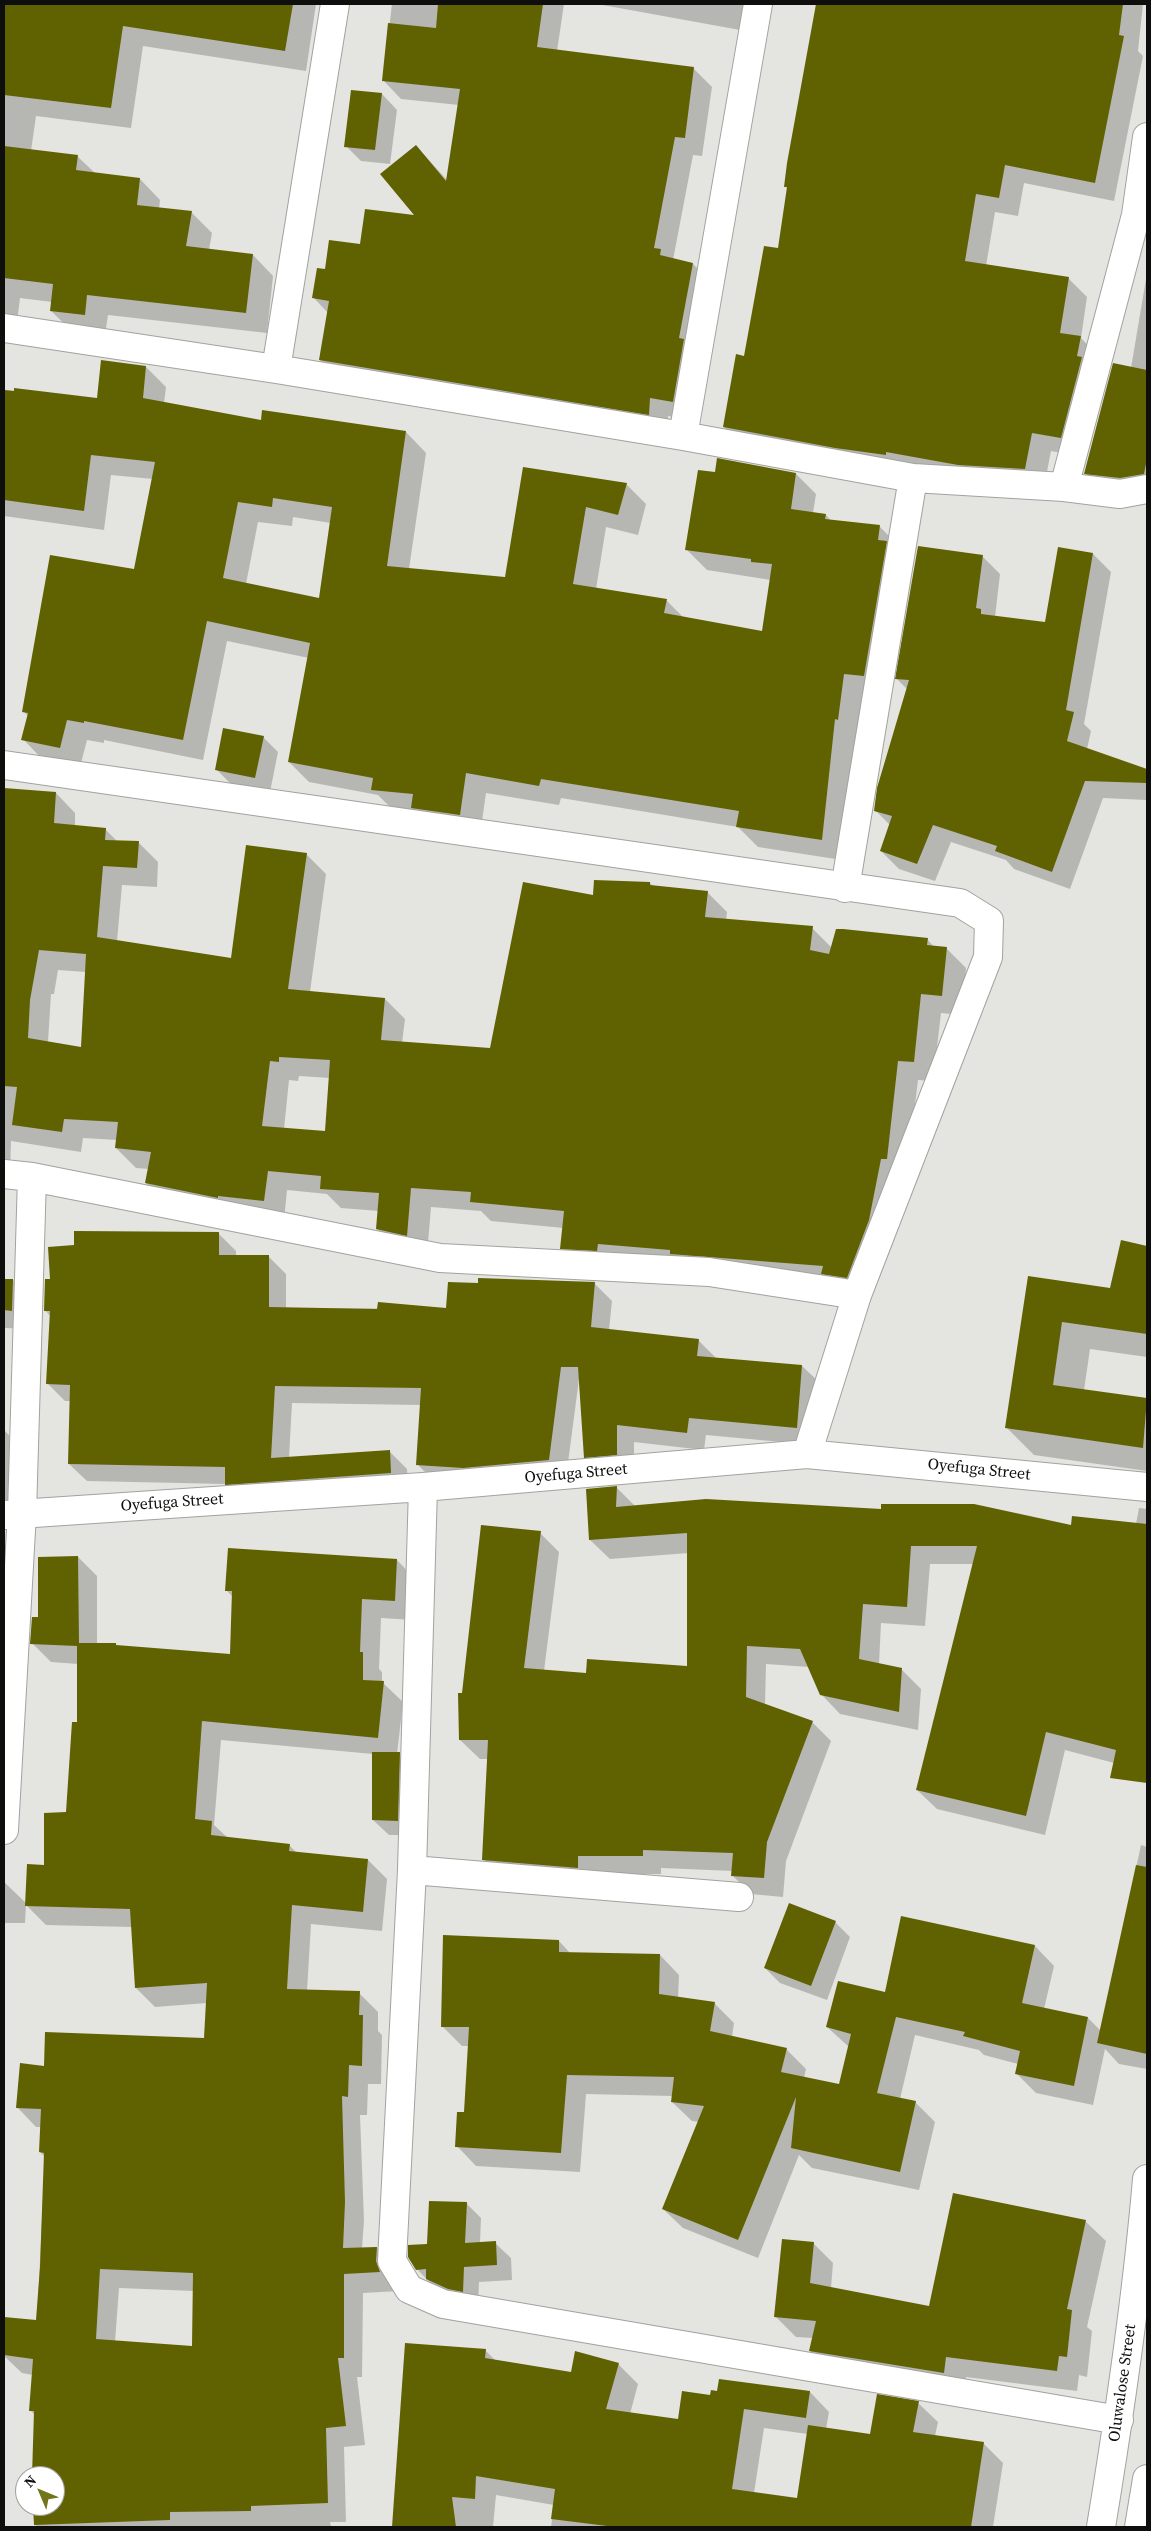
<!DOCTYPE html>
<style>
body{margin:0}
#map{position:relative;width:1151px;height:2531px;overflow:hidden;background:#e4e4e0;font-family:"Source Serif 4",serif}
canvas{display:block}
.frame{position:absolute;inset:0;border:5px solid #0e0e0d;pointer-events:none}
.north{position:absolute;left:15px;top:2466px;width:50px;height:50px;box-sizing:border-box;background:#fff;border:1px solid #9f9f9e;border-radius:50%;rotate:315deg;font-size:14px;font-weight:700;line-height:20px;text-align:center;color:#0e0e0d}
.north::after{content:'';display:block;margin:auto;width:18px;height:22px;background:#73751b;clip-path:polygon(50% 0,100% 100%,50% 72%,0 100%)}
</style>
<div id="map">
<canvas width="1151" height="2531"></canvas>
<div class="frame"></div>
<div class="north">N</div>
</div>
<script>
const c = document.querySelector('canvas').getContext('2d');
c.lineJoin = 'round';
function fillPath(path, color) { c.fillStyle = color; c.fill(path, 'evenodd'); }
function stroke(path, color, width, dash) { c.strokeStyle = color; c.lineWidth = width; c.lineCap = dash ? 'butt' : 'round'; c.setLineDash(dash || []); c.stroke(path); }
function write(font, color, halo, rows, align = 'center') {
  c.font = font + ' "Source Serif 4",serif'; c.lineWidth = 5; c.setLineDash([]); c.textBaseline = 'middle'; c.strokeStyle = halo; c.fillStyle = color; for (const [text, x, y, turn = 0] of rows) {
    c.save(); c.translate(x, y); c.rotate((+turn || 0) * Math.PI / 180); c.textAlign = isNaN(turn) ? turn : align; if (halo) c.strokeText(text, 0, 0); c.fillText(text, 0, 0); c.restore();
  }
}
fillPath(new Path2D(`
 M4,4H316L306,71L143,46L131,128L36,116L31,151L77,156L95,173L140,179L160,200L159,209L191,212L212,233L209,250L253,255L273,276L267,333L108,315L105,335L72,331L51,311L52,302L20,298L16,331L4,330Z
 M392,4H564L557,51L693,68L712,87L702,156L693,155L673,260L693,264L711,282L691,420L668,416L667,432L338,378L320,360L328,313L313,297L326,271L361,245L417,217L416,146L447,180L459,105L401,99L383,80Z
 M597,4H744L740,30Z
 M817,4H1143L1138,51L1143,56L1114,201L1024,183L1018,216L995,212L986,266L1068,278L1087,297L1081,338L1099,357L1080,456L1051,451L1044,487L743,446L724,427L779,249L788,189L785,186L789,163Z
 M382,94L397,110L390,164L361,161L346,146Z
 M1147,273V416L1125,417L1131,368Z
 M146,367L166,387L164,403L262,422L406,432L426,453L409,569L506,578L524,468L626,484L646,504L638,535L606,527L596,589L666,600L684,618L763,632L771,580L707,570L687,550L716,474H796L816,494L813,513L826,515L831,521L879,526L899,546L858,739H855L842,860L758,847L738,827L561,798L559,805L486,793L480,835L393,810L378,795L309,782L289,762L309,658L227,641L203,760L104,740V743L87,740L80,767L43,760L23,739L28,716L24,712L135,570L153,479L111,475L104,530L4,516V390L98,399ZM293,517L331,523L320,600L246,584L258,522L292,526Z
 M1094,438L1147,439V497L1105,493L1085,473Z
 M1059,548L1093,554L1111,572L1084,724L1091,731L1087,749L1147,770V751V800L1103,798L1070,889L1014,869L1006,860L951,842L935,881L899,869L881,851L890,825L875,810L907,689L897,679L982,556L1000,574L995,617L1046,623Z
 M263,737L278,752L270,792L232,785L217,770Z
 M4,790L56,793L75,813V826L105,829L118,842H138L158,862L157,887L122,885L117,941L232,960L306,854L326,874L310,992L385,999L405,1019L402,1043L491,1050L594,897L650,883L653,886L707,892L727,912L726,920L812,928L832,948L927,939L935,948L947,949L966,968L962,1015L941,1013L933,1081L918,1080L906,1179L867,1297L581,1268L562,1248L564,1228L491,1221L481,1211L431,1207L427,1255L397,1249L377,1229L379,1211L341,1208L327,1194L287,1190L284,1220L166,1203L146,1183L149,1169L136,1168L116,1148L117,1140L83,1138L81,1152L11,1141L10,1172H4ZM58,970L86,972L82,1048L48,1042L51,994H54ZM299,1076L330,1078L326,1133L284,1129L289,1080L298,1081Z
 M218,1233L236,1251V1257H269L286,1274V1308L448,1309L594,1283L612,1301L609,1330L698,1340L716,1358L802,1366L820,1383L814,1445L706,1435L704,1450L634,1442V1472L603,1475L585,1457L579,1379L566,1478L435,1482L417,1464L421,1405L292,1403L289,1458L390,1452L407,1469L408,1491L244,1502L226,1484L87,1481L69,1464L71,1401H65L47,1383L51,1317L45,1310Z
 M1122,1241L1147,1247V1357L1090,1349L1084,1390L1147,1399V1471L1034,1455L1007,1428L1029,1278L1111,1289Z
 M4,1280H13L32,1299L31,1329L5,1328L4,1351Z
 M4,1430L9,1435L12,1490L4,1520Z
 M616,1487L635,1506L1072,1526L1136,1524L1139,1508L1147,1509V1728L1143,1727L1133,1768L1065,1750L1045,1835L937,1809L917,1790L973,1564H930L925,1626L881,1623L879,1664L901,1669L921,1689L918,1730L840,1714L821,1694L809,1667L766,1664L765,1705L812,1722L831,1741L786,1861L783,1897L751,1894L732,1875L733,1871L661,1868V1874H597L503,1879L484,1860L488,1759H480L460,1740L463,1695L540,1533L559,1552L544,1671L587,1674L688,1668L689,1553L610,1559L590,1540Z
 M78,1557L97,1576V1644L231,1656L233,1597L226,1590L397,1560L416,1580L413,1620L381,1618L379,1669L382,1672V1682L403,1702L397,1754L414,1769L413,1835H389L373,1820V1754L221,1740L214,1825L228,1838L290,1846L297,1853L368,1860L387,1879L382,1931L311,1924L307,1991L359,1993L378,2012V2031L382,2035L381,2084H368L367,2115H360L364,2221L362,2248H377L396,2267L399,2291L363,2293L362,2377H357L365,2445L344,2447L346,2522H330L331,2527H38L35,2525V2506H55V2476H34L35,2415L30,2410L33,2375L22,2373L4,2356V2341L6,2318L37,2322L45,2157L40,2152L41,2127H36L17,2107L45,2067L205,2039L207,2003L155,2007L136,1988L132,1927L46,1925L26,1905L25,1923H4V1882L26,1903L46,1866L67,1814L78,1724V1664L51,1662L32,1643L40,1618ZM119,2288L194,2291V2348L115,2342Z
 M1141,1845L1147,1847V2069L1119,2064L1105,2049L1093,2105L1036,2093L1016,2073L1018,2064L984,2055L979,2050L915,2035L900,2099L915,2102L935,2122L919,2190L812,2168L799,2155L758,2258L683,2228L663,2209L699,2122L692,2121L672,2102L673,2096L586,2094L580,2172L476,2166L457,2146L465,2114L469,2046H462L443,2027L559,1941L571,1954L660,1955L679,1975L678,1998L714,2003L734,2023L732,2037L786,2049L806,2069L804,2078L840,2086L849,2047L827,2027L886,1993L902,1917L1035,1946L1054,1966L1044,2009L1088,2018L1101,2031Z
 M835,1922L850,1937L827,2000L780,1983L765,1968Z
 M466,2203L481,2218L480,2243H495L511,2258L512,2280L479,2282L478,2306L432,2285L417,2269L428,2246Z
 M1085,2221L1106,2241L1087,2327L1092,2331L1087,2377L1079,2375L1077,2391L966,2377L964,2393L831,2371L810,2351L813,2338L796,2337L775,2316L813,2243L833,2263L831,2288L930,2307Z
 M406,2344L485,2350L496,2361L572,2373L618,2364L638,2384L630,2414L679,2421L711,2396L810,2392L829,2412L826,2429L871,2436L918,2403L938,2422L935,2436L983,2443L1003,2463L993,2527H551L554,2505L496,2495L493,2527H393ZM764,2428L808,2434L798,2500L754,2493Z`), '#0003');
fillPath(new Path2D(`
 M4,4H293L285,51L123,26L111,108L4,95Z
 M438,4H543L537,47L694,67L685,138L675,137L654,248L661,249L660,255L693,263L679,338L684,339L673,402L650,398L649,415L319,360L329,301L312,298L317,268L325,269L329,240L360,244L365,209L414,215L380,174L416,145L446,181L460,89L382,81L388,23L436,28Z
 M816,4H1123L1119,35L1124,36L1095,183L1005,165L999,198L976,194L965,261L1069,277L1060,333L1081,336L1077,356L1082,357L1061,438L1032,433L1025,469L958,465L886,452V455L835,448L723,427L736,354L744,356L764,246L778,248L787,187H784L787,163Z
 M351,90L382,93L375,150L344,147Z
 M4,146L78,155L76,170L140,178L137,205L192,211L186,246L253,254L246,313L87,295L85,315L50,311L53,284L4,278Z
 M101,360L146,366L143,398L261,420L262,410L406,431L387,566L505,577L523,467L627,483L618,515L586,507L573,584L667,599L664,613L762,631L772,564L751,562V559L685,550L698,470L715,472L717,458L796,473L791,509L826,514L825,519L880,525L878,540L887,541L864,676L844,674L838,720L835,719L822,840L736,827L739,811L541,779L539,786L466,773L460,815L411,808L413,794L371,790L373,778L288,762L310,643L207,621L183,740L84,721V723L67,720L60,748L21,740L28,713L22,712L50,555L134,569L155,462L91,455L84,511L4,500V390L14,391V388L97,398ZM273,498L332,507L319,598L223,578L238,502L272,507Z
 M1113,363L1147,370V459L1144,474L1120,478L1084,474Z
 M918,546L983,555L976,608L981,609V614L1045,622L1058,547L1093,553L1066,710L1074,712L1067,741L1147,769V783L1085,781L1052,872L995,851L997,846L933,825L917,864L880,851L892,816L874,811L877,788L909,680L895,679Z
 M223,728L264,736L255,778L215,770Z
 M4,788L56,792L54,823L106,828L105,840L139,841L137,868L103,866L97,937L231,958L246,845L307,853L288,989L385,998L381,1040L490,1048L523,882L593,895L594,880L650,882V885L708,891L705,917L813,926L810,950L829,954L836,929H843L928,938L927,945L947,947L942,996L921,994L914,1062L898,1061L887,1159H881L869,1220L847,1278L821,1274L823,1266L670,1254V1250L598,1244L597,1251L560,1249L564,1211L470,1202L471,1192L411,1188L407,1236L376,1229L379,1193L320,1189L321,1176L268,1171L264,1201L218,1196V1198L145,1183L151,1152L115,1148L118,1122L64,1119L62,1132L12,1125L17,1087L4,1086ZM39,950L86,954L81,1047L28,1038L30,1000ZM279,1057L330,1060L325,1131L262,1126L270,1061L279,1062Z
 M74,1231L219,1232V1255H269V1307L377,1309L378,1302L446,1308L448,1282L478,1283V1278L595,1282L591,1327L699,1339L697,1356L802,1365L797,1428L689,1418L687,1433L617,1425V1455L584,1458L578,1367H561L549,1460L463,1468L416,1465L421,1388L275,1386L271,1458L390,1450L391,1473L225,1485V1467L68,1464L70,1385L46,1384L50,1311H44L45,1279H50L48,1247L74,1245Z
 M1121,1240L1147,1246V1334L1062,1322L1053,1385L1147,1398L1143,1448L1005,1428L1028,1276L1110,1288Z
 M4,1279H13L12,1311L4,1310Z
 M617,1486L616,1507L706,1499L881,1509V1504H974L1071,1525L1072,1516L1147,1524V1783L1110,1778L1116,1750L1046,1732L1026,1816L916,1790L977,1546H911L907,1607L863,1604L859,1659L902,1668L899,1712L820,1695L800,1649L747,1646L746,1697L813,1721L767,1842L764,1878L731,1876L733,1853L643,1850V1856H578V1868L482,1860L488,1740H459L458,1693H462L481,1525L541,1531L524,1668L586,1673L587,1659L687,1666V1533L589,1540L586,1489Z
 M228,1548L397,1559L395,1601L362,1599L360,1652H363V1680L384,1681L378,1738L202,1721L195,1819L212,1821L211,1835L290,1844L289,1851L368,1859L363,1912L292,1905L287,1989L360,1991L359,2015H363L362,2066L349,2065L348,2097L342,2096L345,2202L343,2248L377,2247L376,2261L380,2272L344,2274V2358H338L346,2426L326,2428L328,2503L251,2506V2511L170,2512V2520L34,2525L33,2506H55V2476H32L34,2411H29L33,2359L4,2355V2317L36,2320L40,2267L44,2153L39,2152L41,2109L16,2108L20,2063L44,2066L45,2032L204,2038L207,1983L135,1988L130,1909L25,1906L27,1864L44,1865V1813L66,1812L72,1722H77V1646L30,1644L32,1617H38V1557L78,1556L79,1643H116V1645L230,1654L232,1591H225ZM100,2269L193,2273L192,2346L96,2339Z
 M372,1752H400L398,1821L372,1820Z
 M1136,1865L1147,1867V2054L1097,2043Z
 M789,1903L836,1921L811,1986L764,1968Z
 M901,1916L1035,1945L1022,2003L1088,2017L1074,2086L1015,2074L1020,2051L963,2036L965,2032L896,2017L877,2093L916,2101L900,2172L791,2148L796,2097L738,2240L662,2209L704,2106L671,2102L674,2077L567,2075L561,2153L455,2147L457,2112H464L469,2027H441L443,1935L559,1940V1952L660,1954L659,1994L715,2002L710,2031L787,2048L781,2072L839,2084L851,2034L826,2027L838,1981L885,1992Z
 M953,2193L1086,2220L1067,2309L1072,2310L1067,2357L1059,2356L1057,2371L946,2357L944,2373L809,2351L816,2321L774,2317L782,2239L814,2242L810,2283L929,2306Z
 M429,2201L467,2202L465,2243L496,2241L497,2265L464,2267L463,2292L448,2289L426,2279V2269L416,2270L408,2257V2245L427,2244Z
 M405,2343L486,2349L485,2358L571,2372L575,2351L619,2363L606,2409L678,2419L682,2391L710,2395L711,2390L717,2391L719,2379L810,2391L806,2418L744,2409L732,2489L797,2498L808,2425L870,2434L877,2394L919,2401L913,2432L984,2442L971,2527H615L551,2519L555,2489L476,2476L475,2499L452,2497L456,2527H392Z`), '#606101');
const minor = new Path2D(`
 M4,328L276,369L683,436L913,478L1064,487L1120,494L1147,489
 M276,369L335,4
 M683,436L758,4
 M1064,487L1136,215L1147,137
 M4,765L960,903L989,921L988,957L857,1295L807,1454
 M845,888L913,478
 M4,1174L32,1177L440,1258L709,1272L857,1295
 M423,1487L412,1870L392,2261L409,2289L443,2304L1119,2420
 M4,1515L423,1487L807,1454L1147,1487
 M4,1830L22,1513L32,1177
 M412,1870L739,1897`);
const tertiary = new Path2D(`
 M1101,2527C1120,2412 1137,2296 1147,2179
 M1139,2527L1147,2479`);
stroke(minor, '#a2a29e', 30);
stroke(tertiary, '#a2a29e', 30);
stroke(minor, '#fff', 28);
stroke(tertiary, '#fff', 28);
write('16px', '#0e0e0d', '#fff', [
 ["Oyefuga Street",979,1470,6],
 ["Oyefuga Street",576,1474,-5],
 ["Oyefuga Street",172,1503,-4],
 ["Oluwalose Street",1123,2383,-82]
]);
</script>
